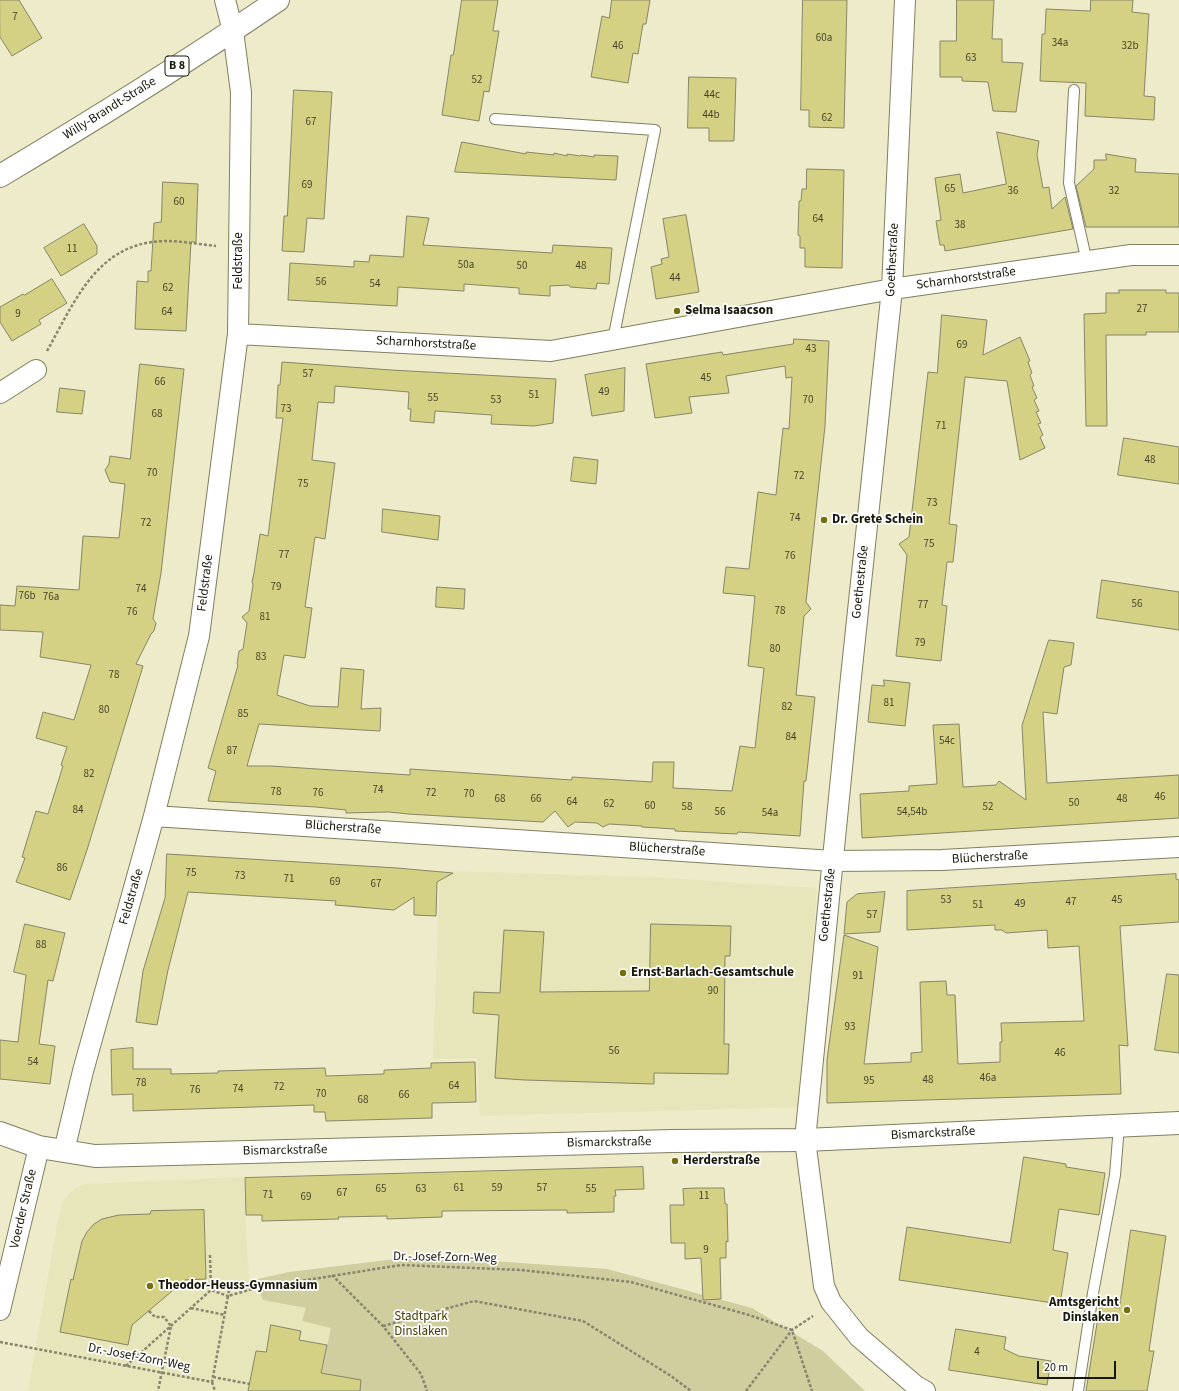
<!DOCTYPE html>
<meta charset="utf-8">
<style>
body{margin:0}
#map{position:relative;width:1179px;height:1391px;overflow:hidden;background:#edebc9;font-family:"Source Sans 3",sans-serif}
canvas{display:block}
.scale{position:absolute;left:1037px;top:1361px;width:79px;height:18px;box-sizing:border-box;border:2px solid #17170a;border-top:0;padding-left:5px;font-size:12px;line-height:14px;white-space:nowrap;color:#17170a;-webkit-text-stroke:3px #fff;paint-order:stroke}
</style>
<div id="map">
<canvas width="1179" height="1391"></canvas>
<div class="scale">20 m</div>
</div>
<script>
const c = document.querySelector('canvas').getContext('2d');
c.lineJoin = 'round';
function fillPath(path, color) { c.fillStyle = color; c.fill(path, 'evenodd'); }
function stroke(path, color, width, dash) { c.strokeStyle = color; c.lineWidth = width; c.lineCap = dash ? 'butt' : 'round'; c.setLineDash(dash || []); c.stroke(path); }
function write(font, color, halo, rows, align = 'center') {
  c.font = font + ' "Source Sans 3",sans-serif'; c.lineWidth = 3.5; c.setLineDash([]); c.textBaseline = 'middle'; c.strokeStyle = halo; c.fillStyle = color; for (const [text, x, y, turn = 0] of rows) {
    c.save(); c.translate(x, y); c.rotate((+turn || 0) * Math.PI / 180); c.textAlign = isNaN(turn) ? turn : align; if (halo) c.strokeText(text, 0, 0); c.fillText(text, 0, 0); c.restore();
  }
}
fillPath(new Path2D(`
 M440,871L649,877L817,888L799,1107L480,1116L477,1058L433,1059Z
 M243,1177L249,1281L259,1291L263,1300L306,1308L331,1328L321,1373L330,1375L327,1391H28L57,1225L63,1201L70,1193L76,1188L86,1184Z`), '#e7e5ba');
fillPath(new Path2D(`
 M420,1256L607,1269L752,1308L823,1351L865,1391H327L330,1375L321,1373L331,1328L302,1321L306,1308L263,1300L259,1291L249,1281L289,1272Z`), '#d0cd9f');
const building = new Path2D(`
 M0,0H19L42,38L12,56L0,37Z
 M462,0H498L493,31H499L489,92L484,91L479,121L442,115L451,55H453Z
 M612,0H650L646,24H643L638,54L633,53L628,83L591,77L602,16L609,18Z
 M803,0H847L844,128L809,127V110H801Z
 M957,0H994L992,39H1002V62L1023,63L1016,112L993,111L988,82L962,81V77H940V41H956Z
 M1091,0H1133L1132,12L1149,14L1144,96L1155,97L1154,120L1085,116L1086,83L1040,81L1042,34H1045L1046,9L1090,11Z
 M689,77L736,78L734,141H709V128H688Z
 M294,90L332,92L324,219L307,218L304,252L282,251L284,216H287Z
 M997,132L1039,141L1037,155L1043,188L1049,187L1052,209L1065,197L1073,229L945,251L944,245H940L936,221L941,220L935,178L960,174L963,193L1006,184Z
 M462,142L526,154V152L554,155V153L567,156V154L580,156L581,155L594,157V155L618,156L616,180L455,172Z
 M1106,154L1136,159L1135,172L1179,174V227H1086L1076,186L1094,169V160H1106Z
 M807,169L844,170L842,268L805,267V248H800V236L798,235V234L799,201H801L802,189H806Z
 M163,182L198,184L196,242H191L186,331L135,329L137,281L148,282V271H151L154,223L161,222Z
 M686,215L699,292L656,299L651,267L662,264L661,259L669,257L663,219Z
 M407,216L429,218L423,245L552,253L553,245L612,248L609,284L597,283L596,289L570,287L569,285L550,286V296L519,294V288L464,284V291L398,287L397,306L288,300L290,263L354,267V261L369,262L370,255L403,257Z
 M84,224L97,246V254L61,276L44,248Z
 M52,279L67,303L39,320L41,324L12,341L0,322V307L23,294L24,295Z
 M1119,290H1166V293H1179V332H1146V335H1106L1107,426H1086L1084,314L1106,313V293H1119Z
 M942,315L987,320L983,355L1020,337L1030,361L1028,362L1032,373L1030,375L1034,386L1032,387L1037,398L1034,400L1039,411L1036,412L1041,423L1038,424L1043,435L1040,437L1045,448L1020,460L1007,381L965,377L949,524L957,525L953,562H947L942,605L947,606L941,661L896,656L907,555L899,544L909,537L928,372L937,373Z
 M794,339L829,341L825,426L806,602L811,609L804,616L796,695L815,697L806,781H804L800,836L738,832L737,834L675,831V829L642,827V826L609,824L603,827L597,823L575,822L568,827L555,811L543,822L408,814L389,812L346,813V810L316,807L208,801L216,771L208,768L238,665L237,664L239,651L243,649L247,623L242,617L249,611L253,585L252,582L254,573L260,534L268,536L283,418H276L278,385H280L282,362L391,370L556,379L553,423L534,426L491,424L492,415L435,411L434,423L410,421L411,409H408L409,392L335,386L334,403L318,402L312,460L335,463L325,539L315,537L305,607L312,608L305,658L284,655L277,695L310,706L338,707L341,668L364,670L361,709L381,708L380,731L259,724L247,766H271L410,775V769L572,780V777L652,782L653,762H674L673,788L732,791L740,746L755,748L764,668L748,666L755,596L723,593L726,567L749,569L758,492L776,495L783,428L789,429L792,377L786,378L785,366L726,376L729,393L689,397L692,413L655,418L646,364L722,352L723,355L793,344Z
 M140,364L184,369L161,573L153,619L156,623L154,631L151,634L136,664L143,666L87,850L70,900L16,882L25,858L22,857L36,811L48,814L63,766L61,765L67,747L36,738L43,712L74,720L91,665L40,657L43,632L0,630V605L15,606L17,586L79,590L83,536L119,538L125,484L110,482L105,470L109,464L110,456L130,459Z
 M625,368L624,411L592,416L585,375Z
 M60,388L85,391L82,414L57,412Z
 M1124,438L1179,447V484L1118,475Z
 M574,457L598,460L596,484L571,481Z
 M383,509L440,516L438,540L382,532Z
 M1102,580L1179,592V630L1097,618Z
 M437,587L465,589L464,609L436,607Z
 M1049,640L1074,643L1071,665L1064,667L1057,714L1043,712L1047,783L1179,775V818L862,838L860,794L909,791V786L937,784L933,725L959,724L963,787L996,785L999,781L1026,800L1022,726Z
 M884,680L910,683L905,726L868,722L872,685L884,686Z
 M167,854L397,868L453,873L437,882L436,916L414,915V897L394,910L335,905L336,901L188,892L168,970L157,1025L136,1022L143,971L165,898Z
 M1176,874V879L1179,880V922L1120,926L1128,1046L1119,1045L1121,1094L827,1103V1060L844,935L878,947L864,1064L911,1062V1053L922,1052L920,982L946,981L947,995H955L958,1064L1000,1062V1042H1002L1001,1023L1084,1021L1079,946L1048,948L1047,930L1006,933L1002,930H995V925L907,930V891Z
 M885,892L880,932L844,934L847,902L857,894Z
 M25,924L65,933L53,981L48,980L39,1044L55,1046L50,1084L0,1079V1040L18,1042L26,975L14,972Z
 M651,924L731,926L730,956H725L724,1044H729L728,1074L654,1073V1084L525,1080L495,1078L499,1015L473,1013L474,992L500,993L504,930L544,932L540,992L649,991Z
 M1167,974L1179,975V1053L1155,1050Z
 M133,1048V1069H171V1074L218,1073V1071L325,1068L326,1076L384,1074V1070L431,1068V1063L475,1062L476,1102L432,1103V1118L326,1121L325,1112H314V1105L133,1111V1094L112,1095L111,1050Z
 M1024,1157L1066,1164V1167L1105,1173L1099,1215L1059,1209L1053,1250L1068,1253L1060,1304L899,1280L907,1227L1010,1243Z
 M643,1167L644,1189L615,1190L616,1196H614V1212L567,1213V1210L442,1211V1217L387,1219V1216L338,1217L339,1219L262,1221V1215H246L245,1178Z
 M698,1188H724L725,1204H727L728,1242L726,1241V1258H720L721,1299L703,1300L701,1258L685,1259V1243H671L670,1205H684L683,1189Z
 M204,1210L206,1279L185,1280L132,1325L128,1345L60,1332L71,1279L73,1280L82,1241L87,1232L94,1224L102,1219L119,1215L150,1214L151,1211Z
 M1131,1230L1166,1236L1149,1351H1154L1147,1391H1086L1100,1305L1119,1308Z
 M271,1325L301,1331L299,1340L327,1345L321,1373L361,1380L360,1391H248L256,1351L266,1352Z
 M956,1329L1006,1337L1004,1349L1019,1356L1051,1361L1047,1385L949,1370Z`);
fillPath(building, '#d4d084');
stroke(building, '#878666', 1);
const service = new Path2D(`
 M1074,90L1069,183L1087,262
 M495,119L655,130L613,340
 M1078,1391L1093,1293L1115,1175L1119,1126`);
const minor = new Path2D(`
 M905,0L892,289L851,677L805,1140L824,1286L831,1302L859,1337L916,1386L925,1391
 M238,334L551,351L892,289L1131,255H1179
 M0,393L36,370
 M154,816L833,861L942,860L1179,847
 M64,1151L83,1071L154,816L199,636L238,334L241,92L233,31L225,0
 M0,1310L39,1147`);
const tertiary = new Path2D(`
 M0,1133L39,1147L95,1156L672,1141L805,1140L1179,1123`);
const primary = new Path2D(`
 M0,176C94,120 187,62 278,0`);
stroke(service, '#817f60', 12);
stroke(minor, '#817f60', 22);
stroke(tertiary, '#817f60', 24);
stroke(primary, '#817f60', 24);
stroke(new Path2D(`
 M47,351C73,305 94,250 152,242C173,239 196,244 216,246
 M210,1255L211,1290
 M332,1275L383,1326L421,1374L427,1391
 M191,1308L225,1315
 M149,1311L155,1317H164L171,1326L158,1391
 M383,1326L474,1301L583,1321L671,1376L691,1391
 M0,1342L212,1382L228,1296L256,1288L401,1265L521,1270L631,1282L749,1315L792,1330L812,1391
 M126,1366L211,1290L228,1296L230,1284
 M213,1377L250,1384
 M212,1382L215,1391
 M746,1391L792,1330L813,1316`), '#86856d', 2.5, [3, 2]);
stroke(service, '#fff', 10);
stroke(minor, '#fff', 20);
stroke(tertiary, '#fff', 22);
stroke(primary, '#fff', 22);
for (const [x, y, r, color] of [
 [677,311,4,"#756e0d"],
 [824,520,4,"#756e0d"],
 [623,973,4,"#756e0d"],
 [675,1161,4,"#756e0d"],
 [150,1286,4,"#756e0d"],
 [1127,1310,4,"#756e0d"]
]) { const dot = new Path2D(); dot.arc(x, y, r, 0, 2 * Math.PI); c.fillStyle = color; c.fill(dot); stroke(dot, '#fff', 1.5); }
write('11px', '#464528', null, [
 ["7",15,18],
 ["60a",824,39],
 ["34a",1060,44],
 ["46",618,47],
 ["32b",1130,47],
 ["63",971,59],
 ["52",477,81],
 ["44c",712,96],
 ["44b",711,116],
 ["62",827,119],
 ["67",311,123],
 ["69",307,186],
 ["65",950,190],
 ["36",1013,192],
 ["32",1114,192],
 ["60",179,203],
 ["64",818,220],
 ["38",960,226],
 ["11",72,250],
 ["50a",466,266],
 ["50",522,267],
 ["48",581,267],
 ["44",675,279],
 ["56",321,283],
 ["54",375,285],
 ["62",168,289],
 ["27",1142,310],
 ["64",167,313],
 ["9",18,315],
 ["69",962,346],
 ["43",811,350],
 ["57",308,375],
 ["45",706,379],
 ["66",160,383],
 ["49",604,393],
 ["51",534,396],
 ["55",433,399],
 ["53",496,401],
 ["70",808,401],
 ["73",286,410],
 ["68",157,415],
 ["71",941,427],
 ["48",1150,461],
 ["70",152,474],
 ["72",799,477],
 ["75",303,485],
 ["73",932,504],
 ["74",795,519],
 ["72",146,524],
 ["75",929,545],
 ["77",284,556],
 ["76",790,557],
 ["79",276,588],
 ["74",141,590],
 ["76b",27,597],
 ["76a",51,598],
 ["56",1137,605],
 ["77",923,606],
 ["78",780,612],
 ["76",132,613],
 ["81",265,618],
 ["79",920,644],
 ["80",775,650],
 ["83",261,658],
 ["78",114,676],
 ["81",889,704],
 ["82",787,708],
 ["80",104,711],
 ["85",243,715],
 ["84",791,738],
 ["54c",947,742],
 ["87",232,752],
 ["82",89,775],
 ["74",378,791],
 ["78",276,793],
 ["76",318,794],
 ["72",431,794],
 ["70",469,795],
 ["46",1160,798],
 ["68",500,800],
 ["66",536,800],
 ["48",1122,800],
 ["64",572,803],
 ["50",1074,804],
 ["62",609,805],
 ["60",650,807],
 ["58",687,808],
 ["52",988,808],
 ["84",78,811],
 ["56",720,813],
 ["54,54b",912,813],
 ["54a",770,814],
 ["86",62,869],
 ["75",191,874],
 ["73",240,877],
 ["71",289,880],
 ["69",335,883],
 ["67",376,885],
 ["53",946,901],
 ["45",1117,901],
 ["47",1071,903],
 ["49",1020,905],
 ["51",978,906],
 ["57",872,916],
 ["88",41,946],
 ["91",858,977],
 ["90",713,992],
 ["93",850,1028],
 ["56",614,1052],
 ["46",1060,1054],
 ["54",33,1063],
 ["46a",988,1079],
 ["48",928,1081],
 ["95",869,1082],
 ["78",141,1084],
 ["64",454,1087],
 ["72",279,1088],
 ["74",238,1090],
 ["76",195,1091],
 ["70",321,1095],
 ["66",404,1096],
 ["68",363,1101],
 ["61",459,1189],
 ["59",497,1189],
 ["57",542,1189],
 ["65",381,1190],
 ["63",421,1190],
 ["55",591,1190],
 ["67",342,1194],
 ["71",268,1196],
 ["11",704,1197],
 ["69",306,1198],
 ["9",706,1251],
 ["4",977,1353]
]);
for (const [x, y, w] of [
 [177,66,24]
]) { const box = new Path2D(); box.roundRect(x - w / 2, y - 10, w, 20, 3); c.fillStyle = '#fff'; c.fill(box); stroke(box, '#17170a', 1); }
write('bold 12px', '#17170a', null, [
 ["B 8",177,66]
]);
write('13px', '#17170a', '#fff', [
 ["Willy-Brandt-Straße",110,109,-32],
 ["Goethestraße",893,260,-87],
 ["Feldstraße",239,261,-90],
 ["Scharnhorststraße",966,279,-8],
 ["Scharnhorststraße",426,344,3],
 ["Goethestraße",861,582,-84],
 ["Feldstraße",206,583,-83],
 ["Blücherstraße",343,828,4],
 ["Blücherstraße",667,850,4],
 ["Blücherstraße",990,858,-3],
 ["Feldstraße",132,897,-74],
 ["Goethestraße",828,905,-84],
 ["Bismarckstraße",933,1134,-3],
 ["Bismarckstraße",609,1143,-1],
 ["Bismarckstraße",285,1151,-1],
 ["Voerder Straße",24,1209,-77],
 ["Dr.-Josef-Zorn-Weg",445,1258,1],
 ["Dr.-Josef-Zorn-Weg",139,1358,11]
]);
write('bold 13px', '#17170a', '#fff', [
 ["Selma Isaacson",685,311],
 ["Dr. Grete Schein",832,520],
 ["Ernst-Barlach-Gesamtschule",631,973],
 ["Herderstraße",683,1161],
 ["Theodor-Heuss-Gymnasium",158,1286],
 ["Amtsgericht",1119,1303,"right"],
 ["Dinslaken",1119,1318,"right"]
], 'left');
write('13px', '#454103', '#fff', [
 ["Stadtpark",421,1317],
 ["Dinslaken",421,1332]
]);
</script>
